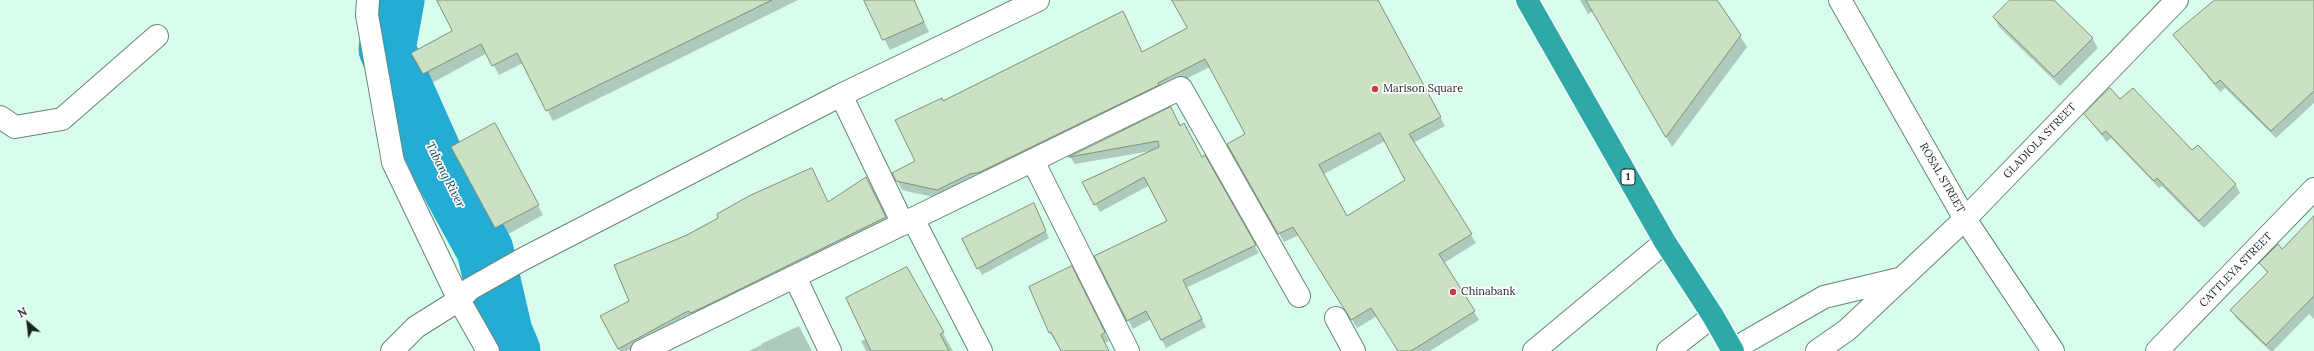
<!DOCTYPE html>
<style>
body{margin:0}
#map{position:relative;width:2314px;height:351px;overflow:hidden;background:#d9fdec;font-family:Lora,serif}
canvas{display:block}
.north{position:absolute;left:8px;top:303px;width:40px;height:40px;-webkit-text-stroke:3px #fff;paint-order:stroke;rotate:332deg;font-size:11px;font-weight:700;line-height:16px;text-align:center;color:#16241e}
.north::after{content:'';display:block;margin:auto;width:14px;height:18px;background:#16241e;clip-path:polygon(50% 0,100% 100%,50% 72%,0 100%)}
</style>
<div id="map">
<canvas width="2314" height="351"></canvas>
<div class="north">N</div>
</div>
<script>
const c = document.querySelector('canvas').getContext('2d');
c.lineJoin = 'round';
function fillPath(path, color) { c.fillStyle = color; c.fill(path, 'evenodd'); }
function stroke(path, color, width, dash) { c.strokeStyle = color; c.lineWidth = width; c.lineCap = dash ? 'butt' : 'round'; c.setLineDash(dash || []); c.stroke(path); }
function write(font, color, halo, rows, align = 'center') {
  c.font = font + ' Lora,serif'; c.lineWidth = 3.5; c.setLineDash([]); c.textBaseline = 'middle'; c.strokeStyle = halo; c.fillStyle = color; for (const [text, x, y, turn = 0] of rows) {
    c.save(); c.translate(x, y); c.rotate((+turn || 0) * Math.PI / 180); c.textAlign = isNaN(turn) ? turn : align; if (halo) c.strokeText(text, 0, 0); c.fillText(text, 0, 0); c.restore();
  }
}
fillPath(new Path2D(`
 M438,0H798L553,121L523,63L499,75L487,53L430,84L413,53L454,32Z
 M864,0H914L929,32L890,50Z
 M1190,0H1377L1445,126L1413,143L1476,243L1444,263L1479,320L1430,351H1399L1377,316L1357,328L1299,235L1284,242L1228,144L1247,134L1210,67L942,199L902,190L897,181L916,162L943,102L1142,53L1189,28ZM1385,141L1406,180L1347,217L1324,174Z
 M1580,0H1715L1740,36L1747,47L1672,147L1593,11L1588,14Z
 M2011,0H2053L2092,38L2098,48L2060,86L2000,28L1994,18Z
 M2215,0L2314,2V103L2276,138L2225,88L2220,92L2174,35Z
 M2120,101L2192,152L2198,147L2236,185L2240,193L2204,228L2162,186L2159,188L2111,138L2107,142L2085,115Z
 M1170,108L1202,158L1204,156L1259,253L1186,288L1206,327L1166,348L1151,319L1133,329L1096,256L1169,221L1150,185L1100,212L1083,182L1151,151L1075,164L1070,157Z
 M500,134L543,215L501,238L452,147Z
 M869,184L888,223L692,317L627,351H620L601,317Z
 M1037,211L1049,238L982,275L964,240Z
 M2314,234V319L2309,314L2273,351H2270L2236,318L2232,310L2268,274L2261,264Z
 M907,268L953,351H866L861,341L867,339Z
 M1076,276L1109,341L1104,343L1109,351H1062L1050,333L1030,288Z
 M799,326L812,351H748L762,345L761,344Z`), '#0003');
stroke(new Path2D(`
 M396,0L387,49L441,170L485,250L504,332L512,351`), '#24acd5', 57);
const building = new Path2D(`
 M437,0H772L546,111L517,53L492,66L481,44L423,74L411,53L452,31Z
 M864,0H914L924,22L883,40Z
 M1172,0H1378L1441,117L1409,134L1472,234L1439,254L1475,311L1411,351H1398L1371,308L1351,320L1293,227L1278,234L1227,144L1245,134L1205,59L1158,83L1159,85L980,172L970,174L937,190L896,181L892,173L915,161L895,120L942,98L943,101L1123,11L1142,52L1187,28ZM1380,133L1405,180L1347,216L1319,165Z
 M1586,0H1717L1741,35L1666,137Z
 M2010,0H2054L2093,38L2054,77L1993,17Z
 M2215,0H2314V91L2271,131L2220,80L2215,84L2173,35Z
 M2110,88L2120,99L2133,88L2192,150L2198,145L2236,184L2199,221L2157,178L2154,181L2106,131L2102,134L2084,114Z
 M1171,107L1180,126L1184,123L1202,157L1205,155L1256,245L1183,280L1202,319L1161,340L1146,311L1127,321L1094,256L1167,221L1144,177L1094,205L1082,182L1159,147L1158,141L1069,157Z
 M495,123L539,205L495,228L451,147Z
 M812,168L828,202L866,177L886,217L718,300L691,313L688,311L618,349L600,316L629,301L614,265L687,235L718,218L717,214L749,196Z
 M1034,203L1046,231L977,269L962,239Z
 M2314,216V296L2266,345L2230,310L2268,272L2259,263L2278,244L2282,249Z
 M1072,266L1105,332L1101,335L1109,351H1061L1051,332L1049,333L1029,287Z
 M907,267L944,332L940,334L949,351H871L846,298Z`);
fillPath(building, '#cce1c4');
stroke(building, '#7f9277', 1);
const minor = new Path2D(`
 M368,0L367,15L393,162L459,300L488,351
 M1840,0L1965,219L2053,351
 M841,95L903,224
 M0,117L15,127L62,119L157,36
 M1033,161L1128,351
 M913,219L981,351
 M795,277L830,351
 M1336,318L1354,351
 M1732,350L1824,297L1899,279
 M392,351L416,327L459,300L470,289L523,259L841,95L1038,0
 M642,351L1181,88L1299,296
 M1534,351L1665,242
 M1668,351L1713,316
 M1817,351L1847,330L1965,219L2177,0
 M2157,351L2314,189`);
const highway = new Path2D(`
 M1527,0L1665,242L1713,316L1733,351`);
stroke(minor, '#658677', 24);
stroke(highway, '#fff', 24);
stroke(minor, '#fff', 22);
stroke(highway, '#2fa8a8', 22);
for (const [x, y, r, color] of [
 [1375,89,4,"#c93847"],
 [1453,292,4,"#c93847"]
]) { const dot = new Path2D(); dot.arc(x, y, r, 0, 2 * Math.PI); c.fillStyle = color; c.fill(dot); stroke(dot, '#fff', 1.5); }
for (const [x, y, w] of [
 [1628,177,14]
]) { const box = new Path2D(); box.roundRect(x - w / 2, y - 8, w, 16, 3); c.fillStyle = '#fff'; c.fill(box); stroke(box, '#16241e', 1); }
write('bold 10px', '#16241e', null, [
 ["1",1628,177]
]);
write('11px', '#16241e', '#fff', [
 ["Marison Square",1383,89],
 ["Chinabank",1461,292]
], 'left');
write('11px', '#16241e', '#fff', [
 ["GLADIOLA STREET",2040,141,-46],
 ["ROSAL STREET",1942,178,60],
 ["CATTLEYA STREET",2236,270,-46]
]);
write('italic 12px', '#0b4254', '#fff', [
 ["Tabang River",445,175,63]
]);
</script>
